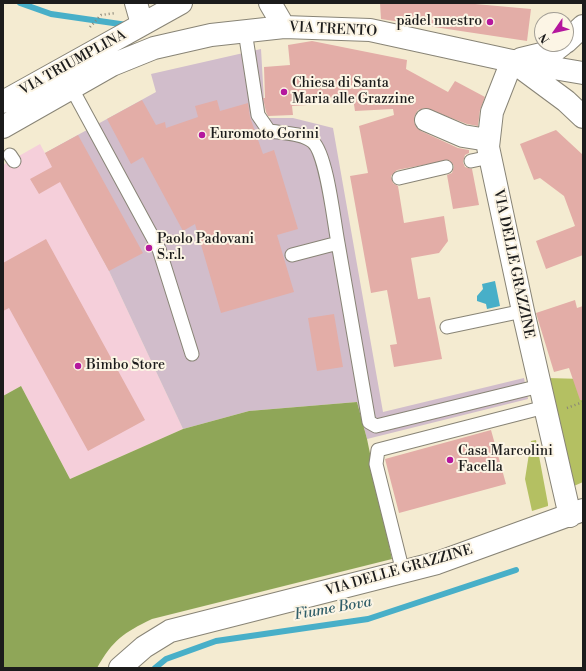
<!DOCTYPE html>
<meta charset="utf-8">
<style>
body{margin:0}
#map{position:relative;width:586px;height:671px;overflow:hidden;background:#f4ebd1;font-family:"Libre Bodoni",serif}
canvas{display:block}
.frame{position:absolute;inset:0;border:4px solid #1c1c1c;pointer-events:none}
.north{position:absolute;left:534px;top:12px;width:40px;height:40px;box-sizing:border-box;background:#fcf5e5;border:1px solid #a29e95;border-radius:50%;rotate:236deg;font-size:11px;font-weight:700;line-height:16px;text-align:center;color:#1c1c1c}
.north::after{content:'';display:block;margin:auto;width:14px;height:18px;background:#b5179e;clip-path:polygon(50% 0,100% 100%,50% 72%,0 100%)}
</style>
<div id="map">
<canvas width="586" height="671"></canvas>
<div class="frame"></div>
<div class="north">N</div>
</div>
<script>
const c = document.querySelector('canvas').getContext('2d');
c.lineJoin = 'round';
function fillPath(path, color) { c.fillStyle = color; c.fill(path, 'evenodd'); }
function stroke(path, color, width, dash) { c.strokeStyle = color; c.lineWidth = width; c.lineCap = dash ? 'butt' : 'round'; c.setLineDash(dash || []); c.stroke(path); }
function write(font, color, halo, rows, align = 'center') {
  c.font = font + ' "Libre Bodoni",serif'; c.lineWidth = 4; c.setLineDash([]); c.textBaseline = 'middle'; c.strokeStyle = halo; c.fillStyle = color; for (const [text, x, y, turn = 0] of rows) {
    c.save(); c.translate(x, y); c.rotate((+turn || 0) * Math.PI / 180); c.textAlign = isNaN(turn) ? turn : align; if (halo) c.strokeText(text, 0, 0); c.fillText(text, 0, 0); c.restore();
  }
}
fillPath(new Path2D(`
 M40,144L109,271L183,429L70,479L21,386L3,396V165Z`), '#f5cfda');
fillPath(new Path2D(`
 M261,49L265,118H293L333,128L383,412L524,378L528,399L367,439L357,402L249,411L183,429L109,271L45,153L156,92L151,74Z`), '#d1bdcb');
fillPath(new Path2D(`
 M547,378L583,379V482L574,486Z
 M536,440L548,504V506L532,511L525,479L531,441Z`), '#b4c062');
fillPath(new Path2D(`
 M21,386L70,479L183,429L249,411L357,402L367,439L392,559L152,619C123,633 113,640 97,668H3V396Z`), '#8fa658');
fillPath(new Path2D(`
 M495,281L500,306L487,309L486,304L477,301V296L483,289L482,284Z`), '#48afc8');
stroke(new Path2D(`
 M20,3L51,14L127,25
 M155,668L166,659L216,641L368,619L516,570`), '#48afc8', 6);
fillPath(new Path2D(`
 M380,3H464L531,9L527,41L381,19Z
 M312,41L407,60L406,69L448,92L455,81L485,97L480,110L478,126L467,124L425,108L418,110L415,115L414,121L416,127L421,131L458,148L469,150V153L465,155L463,162L465,167L472,169L479,205L453,209L447,175L452,173L454,166L449,160L397,170L391,176L393,183L398,186L404,223L444,216L448,241L439,253L411,258L418,299L430,297L442,359L394,367L390,345L397,344L387,290L371,293L350,176L368,173L359,126L394,115L393,109L355,111L353,98L306,97L307,105L292,106L293,115L268,116L266,112L263,98H265L264,67L290,65L288,45Z
 M142,100L156,125L165,122L166,128L198,117L195,106L217,100L220,111L248,103L250,117L263,154L274,150L298,229L277,235L294,292L221,313L195,224L183,231L143,157L131,164L107,119Z
 M556,130L583,155V255L546,269L536,241L575,226L564,196L540,178L534,180L520,144Z
 M78,135L143,253L109,271L60,182L39,194L30,179L52,167L45,153Z
 M46,239L145,420L88,451L9,308L3,311V263Z
 M575,300L577,308L583,306V400H580L569,368L554,372L536,313Z
 M334,314L343,367L317,371L308,318Z
 M491,430L506,484L399,513L385,459Z`), '#e3ada7');
const service = new Path2D(`
 M245,31L258,115L269,131C282,133 303,133 313,142C327,155 334,223 338,243L292,255
 M71,87L159,249L192,354
 M10,155L14,161
 M471,161L490,157
 M399,178L446,167
 M338,243L369,422L376,426L540,386
 M447,327L523,311
 M403,572L376,464L378,450L545,407`);
const minor = new Path2D(`
 M136,3L142,24
 M512,61L492,112L488,147L523,311L570,516
 M426,120L463,136L488,140
 M120,668L144,647L170,631L437,563L583,510`);
const secondary = new Path2D(`
 M270,3L284,27
 M566,42L583,26
 M521,59L554,51L563,44
 M516,64L566,101L583,117
 M3,102L181,3
 M3,127L112,65L154,48L211,35L284,27L370,30L512,61L583,73`);
stroke(service, '#888476', 15);
stroke(minor, '#888476', 24);
stroke(secondary, '#888476', 24);
stroke(new Path2D(`
 M90,27L101,15L116,13
 M567,408L583,402`), '#888476', 2.5, [1, 3]);
stroke(service, '#fff', 13);
stroke(minor, '#fff', 22);
stroke(secondary, '#fff', 22);
for (const [x, y, r, color] of [
 [490,22,4,"#b5179e"],
 [284,92,4,"#b5179e"],
 [202,135,4,"#b5179e"],
 [149,248,4,"#b5179e"],
 [78,366,4,"#b5179e"],
 [450,460,4,"#b5179e"]
]) { const dot = new Path2D(); dot.arc(x, y, r, 0, 2 * Math.PI); c.fillStyle = color; c.fill(dot); stroke(dot, '#fcf5e5', 1.5); }
write('14px', '#1c1c1c', '#fcf5e5', [
 ["pādel nuestro",482,22,"right"],
 ["Chiesa di Santa",292,84],
 ["Maria alle Grazzine",292,100],
 ["Euromoto Gorini",210,135],
 ["Paolo Padovani",157,240],
 ["S.r.l.",157,256],
 ["Bimbo Store",86,366],
 ["Casa Marcolini",458,452],
 ["Facella",458,468]
], 'left');
write('14px', '#1c1c1c', '#fcf5e5', [
 ["VIA TRENTO",333,30,3],
 ["VIA TRIUMPLINA",73,63,-29],
 ["VIA DELLE GRAZZINE",513,264,78],
 ["VIA DELLE GRAZZINE",399,571,-16]
]);
write('italic 15px', '#305e69', '#fcf5e5', [
 ["Fiume Bova",333,609,-10]
]);
</script>
